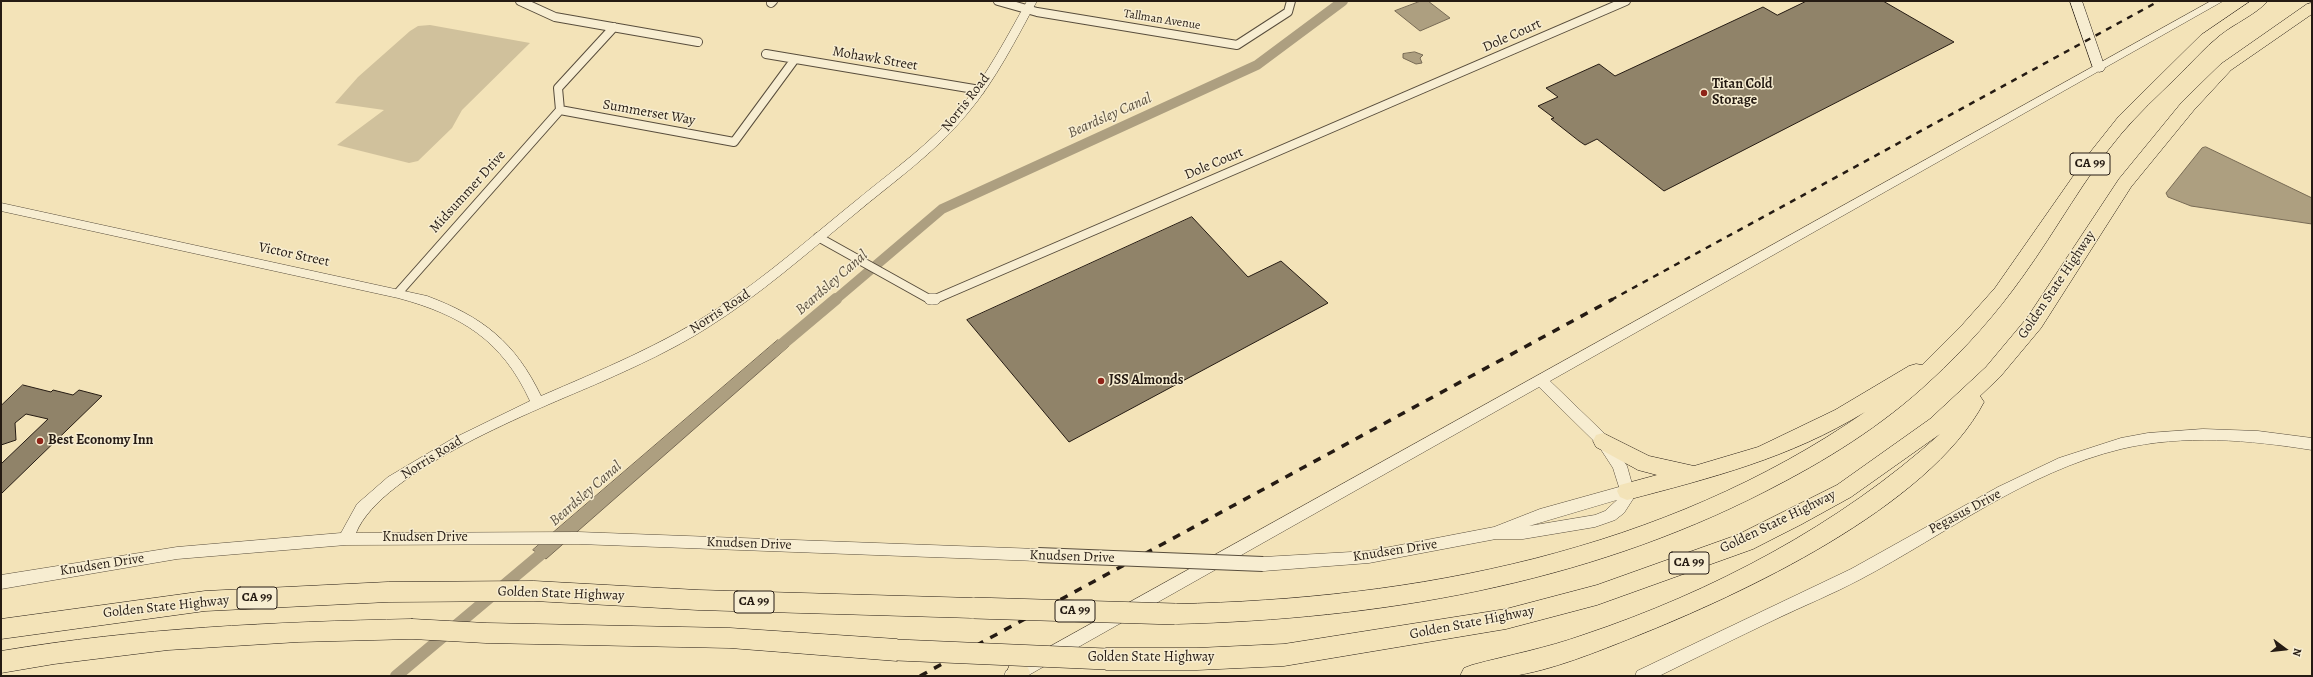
<!DOCTYPE html>
<style>
body{margin:0}
#map{position:relative;width:2313px;height:677px;overflow:hidden;background:#f3e3b8;font-family:Alegreya,serif}
canvas{display:block}
.frame{position:absolute;inset:0;border:2px solid #251b13;pointer-events:none}
.north{position:absolute;left:2265px;top:629px;width:40px;height:40px;-webkit-text-stroke:3px #f7edd1;paint-order:stroke;rotate:105deg;font-size:11px;font-weight:700;line-height:16px;text-align:center;color:#251b13}
.north::after{content:'';display:block;margin:auto;width:14px;height:18px;background:#251b13;clip-path:polygon(50% 0,100% 100%,50% 72%,0 100%)}
</style>
<div id="map">
<canvas width="2313" height="677"></canvas>
<div class="frame"></div>
<div class="north">N</div>
</div>
<script>
const c = document.querySelector('canvas').getContext('2d');
c.lineJoin = 'round';
function fillPath(path, color) { c.fillStyle = color; c.fill(path, 'evenodd'); }
function stroke(path, color, width, dash) { c.strokeStyle = color; c.lineWidth = width; c.lineCap = dash ? 'butt' : 'round'; c.setLineDash(dash || []); c.stroke(path); }
function write(font, color, halo, rows, align = 'center') {
  c.font = font + ' Alegreya,serif'; c.lineWidth = 3; c.setLineDash([]); c.textBaseline = 'middle'; c.strokeStyle = halo; c.fillStyle = color; for (const [text, x, y, turn = 0] of rows) {
    c.save(); c.translate(x, y); c.rotate((+turn || 0) * Math.PI / 180); c.textAlign = isNaN(turn) ? turn : align; if (halo) c.strokeText(text, 0, 0); c.fillText(text, 0, 0); c.restore();
  }
}
fillPath(new Path2D(`
 M430,25L530,43L462,110L452,128L418,161L409,163L337,145L384,110L335,103L358,77L410,31L418,26Z`), '#d0c19c');
const water = new Path2D(`
 M1421,1H1428L1450,18L1420,31L1395,11Z
 M1415,52L1423,55L1420,58L1422,63L1416,64L1403,58V54Z
 M2206,147L2312,198V224L2191,206L2168,197L2166,193L2202,148Z
 M778,340L789,346L546,559L533,550Z`);
fillPath(water, '#ad9f80');
stroke(water, '#776a54', 1);
stroke(new Path2D(`
 M835,300L942,209L1257,65L1343,1`), '#ad9f80', 10);
stroke(new Path2D(`
 M773,352L836,299
 M396,676L552,545`), '#ad9f80', 12);
const building = new Path2D(`
 M1807,1H1883L1954,42L1664,191L1597,139L1585,145L1579,141L1551,119L1554,118L1538,106L1558,97L1546,88L1599,64L1615,76L1763,7L1777,15Z
 M1192,217L1248,277L1281,261L1328,303L1069,442L967,320Z
 M23,385L51,392L53,390L73,395L79,390L102,396L1,494V464L48,419L26,414L15,423L16,440L1,445V406Z`);
fillPath(building, '#908369');
stroke(building, '#251b13', 1);
const minorFar1 = new Path2D(`
 M520,1L555,17L698,42
 M998,1L1037,12L1237,45L1288,12L1291,1
 M771,3L773,1
 M766,54L980,90
 M560,110L734,142L795,59
 M560,110L558,88L614,27
 M818,237L931,300
 M398,293L560,110
 M933,300L1626,1`);
const minor = new Path2D(`
 M930,299H935`);
const tertiary = new Path2D(`
 M1027,1H1037C1016,39 996,80 967,114C935,153 893,182 855,214C807,253 760,295 707,328C674,349 637,366 601,382C539,409 382,470 356,533L578,532L1038,549L1043,550L1045,555L1043,560L1038,561L578,544L346,545L177,559L1,589V575L177,547L341,533L357,504L388,477L452,439L530,401C502,340 461,315 398,298L1,211V203L427,296C483,317 515,342 541,396C601,370 662,345 717,309C767,276 812,236 858,199C893,170 932,143 961,107C987,75 1007,37 1027,1Z
 M2211,1H2223L1550,381L1608,437L1627,466L1634,491L1633,499L1624,513L1615,520L1595,527L1523,539H1496L1369,563L1263,571L1258,569L1256,564L1258,559L1263,557L1369,551L1494,527L1540,509L1619,487L1613,468L1598,445L1539,387L1027,676H1004L1006,671ZM1617,500L1605,511L1595,515L1529,526Z
 M2203,429L2258,431L2312,438V450C2249,440 2184,434 2121,449C2026,472 1946,534 1861,579C1833,594 1803,606 1774,620C1736,638 1698,657 1659,676H1635L1637,671L1851,569L1998,487L2059,458L2121,438L2148,433Z`);
const secondary = new Path2D(`
 M2070,1H2082L2105,68L2103,71L2099,72L2093,68Z`);
const motorway = new Path2D(`
 M2251,1H2268C2255,15 2235,23 2220,35C2204,48 2191,63 2177,77C2158,95 2138,114 2121,134C2084,178 2057,229 2023,276C1996,314 1965,349 1931,380C1882,426 1825,461 1766,491C1583,585 1378,619 1175,624L1167,621L1164,614L1167,607L1175,604C1416,599 1663,552 1865,412C1790,458 1711,478 1627,500L1620,497L1617,491L1620,485L1657,475L1638,470L1596,447L1593,441L1596,435L1603,433L1649,456L1694,466L1758,447L1835,410L1909,366L1916,364L1922,365L1963,324L1995,288L2088,155L2119,116L2201,35Z
 M2312,3V14L2231,70L2194,110L2131,187L2041,328L2000,377L1980,396L1984,402C1929,507 1742,594 1634,637C1599,651 1550,671 1512,676C1496,677 1477,676 1460,676L1464,668L1472,665C1509,655 1547,648 1583,635C1712,592 1839,525 1940,434L1851,497L1802,524L1753,549L1597,605L1506,629L1284,666L1197,670H1106L1098,667L1094,659L1098,651L1106,648H1197L1284,644L1506,609L1597,585L1737,535L1837,485L1930,419L1986,367L2027,318L2119,179L2182,102L2221,64L2307,4Z
 M534,581L698,590L974,598L982,601L985,608L982,615L974,618L698,610L534,601L388,602L205,611L1,639V619L205,591L388,582Z
 M412,619L486,623L730,628L897,639L905,643L909,650L905,657L897,661L730,648L486,643L412,639L298,642L168,650L54,664L1,673V651C137,628 274,622 412,619Z
 M1018,661L1026,664L1030,672L1029,676H1005L1010,664Z`);
stroke(minorFar1, '#584d3c', 10);
stroke(minor, '#584d3c', 12);
stroke(tertiary, '#584d3c', 1);
stroke(secondary, '#251b13', 1);
stroke(motorway, '#251b13', 1);
stroke(minorFar1, '#f7edd1', 8);
stroke(minor, '#f7edd1', 11);
fillPath(tertiary, '#f7edd1');
fillPath(secondary, '#f7edd1');
fillPath(motorway, '#f3e3b8');
stroke(new Path2D(`
 M1611,300L2159,1`), '#251b13', 2.5, [6, 6]);
stroke(new Path2D(`
 M920,676L1613,299`), '#251b13', 3.5, [8, 8]);
const tertiaryBridge = new Path2D(`
 M1038,555L1263,564`);
const motorwayBridge = new Path2D(`
 M974,608L1175,614
 M897,650L1106,659`);
stroke(tertiaryBridge, '#584d3c', 16, []);
stroke(motorwayBridge, '#251b13', 22, []);
stroke(tertiaryBridge, '#f7edd1', 14);
stroke(motorwayBridge, '#f3e3b8', 21);
for (const [x, y, r, color] of [
 [1704,93,4,"#8f2418"],
 [1101,381,4,"#8f2418"],
 [40,441,4,"#8f2418"]
]) { const dot = new Path2D(); dot.arc(x, y, r, 0, 2 * Math.PI); c.fillStyle = color; c.fill(dot); stroke(dot, '#f7edd1', 1.5); }
write('12px', '#251b13', '#f7edd1', [
 ["Tallman Avenue",1162,20,9]
]);
for (const [x, y, w] of [
 [2090,164,40],
 [1689,563,40],
 [257,598,40],
 [754,602,40],
 [1075,611,40]
]) { const box = new Path2D(); box.roundRect(x - w / 2, y - 11, w, 22, 3); c.fillStyle = '#f7edd1'; c.fill(box); stroke(box, '#251b13', 1); }
write('bold 13px', '#251b13', null, [
 ["CA 99",2090,164],
 ["CA 99",1689,563],
 ["CA 99",257,598],
 ["CA 99",754,602],
 ["CA 99",1075,611]
]);
write('14px', '#251b13', '#f7edd1', [
 ["Dole Court",1512,36,-24],
 ["Mohawk Street",875,59,10],
 ["Norris Road",966,103,-52],
 ["Summerset Way",649,113,10],
 ["Dole Court",1214,164,-23],
 ["Midsummer Drive",468,192,-48],
 ["Victor Street",294,255,12],
 ["Golden State Highway",2057,285,-56],
 ["Norris Road",720,312,-33],
 ["Norris Road",432,458,-32],
 ["Pegasus Drive",1965,512,-28],
 ["Golden State Highway",1778,522,-26],
 ["Knudsen Drive",425,538],
 ["Knudsen Drive",749,544,2],
 ["Knudsen Drive",1395,551,-9],
 ["Knudsen Drive",1072,557,2],
 ["Knudsen Drive",102,565,-9],
 ["Golden State Highway",561,594,2],
 ["Golden State Highway",166,607,-6],
 ["Golden State Highway",1472,623,-11],
 ["Golden State Highway",1151,658]
]);
write('bold 14px', '#251b13', '#f7edd1', [
 ["Titan Cold",1712,85],
 ["Storage",1712,101],
 ["JSS Almonds",1109,381],
 ["Best Economy Inn",48,441]
], 'left');
write('italic 15px', '#5b503f', '#f7edd1', [
 ["Beardsley Canal",1110,116,-24],
 ["Beardsley Canal",832,283,-41],
 ["Beardsley Canal",586,494,-41]
]);
</script>
